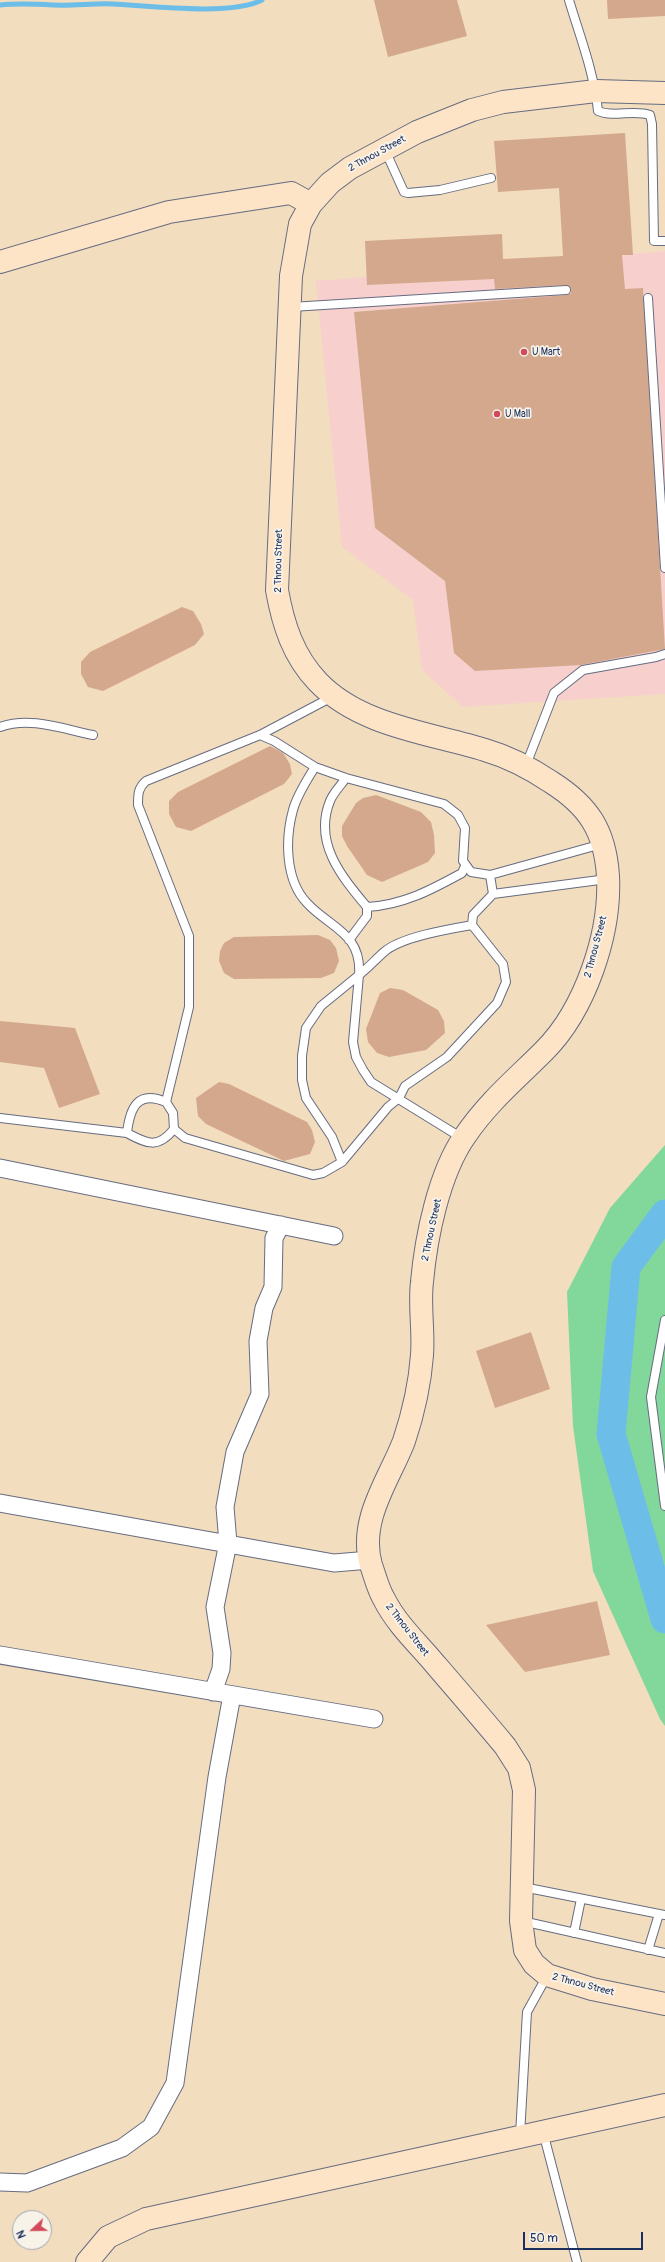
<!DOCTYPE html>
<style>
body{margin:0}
#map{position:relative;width:665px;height:2262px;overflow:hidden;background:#f2ddbf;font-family:Pangolin,sans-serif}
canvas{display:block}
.north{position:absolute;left:12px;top:2210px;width:40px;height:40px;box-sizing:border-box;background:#f7f3e8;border:1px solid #9fa5b1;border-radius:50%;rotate:248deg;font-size:11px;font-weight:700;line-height:16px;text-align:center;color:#1b2f5e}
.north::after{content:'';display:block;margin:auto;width:14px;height:18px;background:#d1495b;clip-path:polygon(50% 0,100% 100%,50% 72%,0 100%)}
.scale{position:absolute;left:523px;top:2232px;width:120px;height:18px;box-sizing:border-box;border:2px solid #1b2f5e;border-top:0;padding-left:5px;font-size:12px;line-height:14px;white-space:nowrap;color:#1b2f5e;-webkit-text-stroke:3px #f7f3e8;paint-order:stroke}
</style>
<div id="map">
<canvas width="665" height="2262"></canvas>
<div class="north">N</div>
<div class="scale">50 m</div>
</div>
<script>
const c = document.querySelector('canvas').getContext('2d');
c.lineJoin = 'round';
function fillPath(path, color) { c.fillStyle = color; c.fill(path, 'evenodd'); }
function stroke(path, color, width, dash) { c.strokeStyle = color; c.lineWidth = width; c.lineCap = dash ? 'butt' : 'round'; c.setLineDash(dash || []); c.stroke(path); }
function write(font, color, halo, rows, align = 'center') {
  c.font = font + ' Pangolin,sans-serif'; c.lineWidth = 3.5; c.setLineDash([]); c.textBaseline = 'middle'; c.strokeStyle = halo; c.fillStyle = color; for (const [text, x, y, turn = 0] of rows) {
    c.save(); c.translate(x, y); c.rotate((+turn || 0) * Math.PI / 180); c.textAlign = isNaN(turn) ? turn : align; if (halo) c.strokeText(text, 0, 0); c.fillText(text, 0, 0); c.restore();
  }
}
fillPath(new Path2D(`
 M665,251V694L463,707L422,670L413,600L342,547L316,281Z`), '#f7d0ce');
fillPath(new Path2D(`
 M665,1145V1726L660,1719L593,1571L573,1426L567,1292L610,1208Z`), '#82d79b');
stroke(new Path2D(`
 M0,5C19,3 36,4 55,5C74,6 94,3 113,4C150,6 231,16 262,0`), '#6cbee8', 5);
stroke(new Path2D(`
 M665,1214L626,1267L611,1434L665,1619`), '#6cbee8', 29);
fillPath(new Path2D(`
 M374,0H457L467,36L388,57Z
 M607,0H665V16L608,19Z
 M625,133L633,255H622L625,289L643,288L665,649L581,665L475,671L454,653L445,581L375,528L354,312L566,295L571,293V289L566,285L495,289L494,279L367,285L365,241L502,234L503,259L563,256L559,188L498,192L494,141Z
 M182,607L193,611L201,624L204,634L195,645L103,691L88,687L81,674V662L90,652Z
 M270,746L283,753L290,764L292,774L284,784L191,831L176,827L169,814V801L178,792Z
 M376,795L421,812L431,822L434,835L435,853L428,862L382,882L367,875L347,846L342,836V826L356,803L363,798Z
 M318,935L330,940L336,948L339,961L334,973L321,978L234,979L224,973L219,961L220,951L224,943L234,937Z
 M390,988L403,990L438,1010L444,1021L445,1033L426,1050L389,1057L377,1053L368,1042L366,1029L380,993Z
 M0,1021L75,1028L100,1094L59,1108L44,1068L0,1062Z
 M219,1082L229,1084L307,1122L312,1130L315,1142L310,1154L284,1161L206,1124L198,1116L196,1098Z
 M531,1332L550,1389L495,1408L476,1351Z
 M597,1601L610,1655L525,1672L486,1625Z`), '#d4a88c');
const lane = new Path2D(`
 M569,0C580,37 594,72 598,111C614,118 633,109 650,115L652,124L654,241H665
 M385,150L404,192L408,193L440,190L491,178
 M648,298L665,568
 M291,307L566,290
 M332,697L260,735L146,781C138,788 138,794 138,805L189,936V1007L166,1102L173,1113L174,1129L185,1138L313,1175L323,1173L342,1162L388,1107L399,1098L405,1086L447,1057L497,1003L506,982L503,964L472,925L473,915L493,894L607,879
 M0,727C30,716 63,729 93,735
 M260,735L274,741L315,767L346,778L444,804L458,815L465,828L463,861L471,872L490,875L602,844
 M526,765L554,693L583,670L656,657L665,654
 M315,767C307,780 297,795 293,810C285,839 285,880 307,903C330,928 362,933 359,975L321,1006L306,1028L302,1056V1080L306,1098L332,1137L342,1162
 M346,778C341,785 333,793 330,801C313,843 342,877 367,907V916L349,940
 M490,875L493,894
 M367,907C403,905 431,890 462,873L465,866
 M166,1102C138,1090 130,1107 127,1133C147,1144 158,1149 174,1129
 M0,1118L127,1133
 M462,1138L371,1082L363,1070L356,1057L353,1042L359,975C368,968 375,960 384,952C401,937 449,929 472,925
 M665,1320L651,1397L665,1506
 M523,1887L665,1915
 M522,1921L665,1953
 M574,1933L581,1899
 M648,1950L659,1914
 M543,2132L577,2262
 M520,2135L527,2012L547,1976`);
const street = new Path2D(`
 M0,1168L334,1236
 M0,1503L334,1563L370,1560
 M0,1655L374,1719
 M213,1692L221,1669L222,1653L215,1607L228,1543L225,1507L235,1452L260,1394L258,1341L264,1308L273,1287L274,1238L281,1225
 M0,2182L27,2183L122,2148L151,2127L175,2083L217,1777L232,1695`);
const secondary = new Path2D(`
 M665,93L596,91L503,102L472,110L417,132L350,168L330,183L311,204L300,224L291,276L277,590C283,624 293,656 318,682C360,726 430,733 485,750C509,757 530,768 551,782C589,806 605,831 608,876C611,934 585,1010 544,1051C516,1079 488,1102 465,1136C439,1173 426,1237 422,1282C419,1306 424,1331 422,1355C420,1383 413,1414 404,1441C389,1480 358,1520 371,1565C375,1576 378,1589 384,1599C395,1621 413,1639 429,1657C454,1686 480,1716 505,1746L519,1768L524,1790L521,1921L525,1950L534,1964L547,1975L592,1989L665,2004
 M0,262L169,212L291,193L311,204
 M87,2262L108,2237L146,2219L665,2105`);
stroke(lane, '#666c80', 10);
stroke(street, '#666c80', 19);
stroke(secondary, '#666c80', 24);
stroke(lane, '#fff', 8);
stroke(street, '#fff', 17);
stroke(secondary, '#fee4c6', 22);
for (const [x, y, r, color] of [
 [524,352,4,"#d1495b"],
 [497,414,4,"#d1495b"]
]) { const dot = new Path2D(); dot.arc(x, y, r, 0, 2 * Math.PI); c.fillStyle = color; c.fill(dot); stroke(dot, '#f7f3e8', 1.5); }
write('10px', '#1b2f5e', '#f7f3e8', [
 ["2 Thnou Street",377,154,-29],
 ["2 Thnou Street",279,561,-89],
 ["2 Thnou Street",596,947,-75],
 ["2 Thnou Street",432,1230,-78],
 ["2 Thnou Street",407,1630,52],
 ["2 Thnou Street",583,1985,15]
]);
write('10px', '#1b2f5e', '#f7f3e8', [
 ["U Mart",532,352],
 ["U Mall",505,414]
], 'left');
</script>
